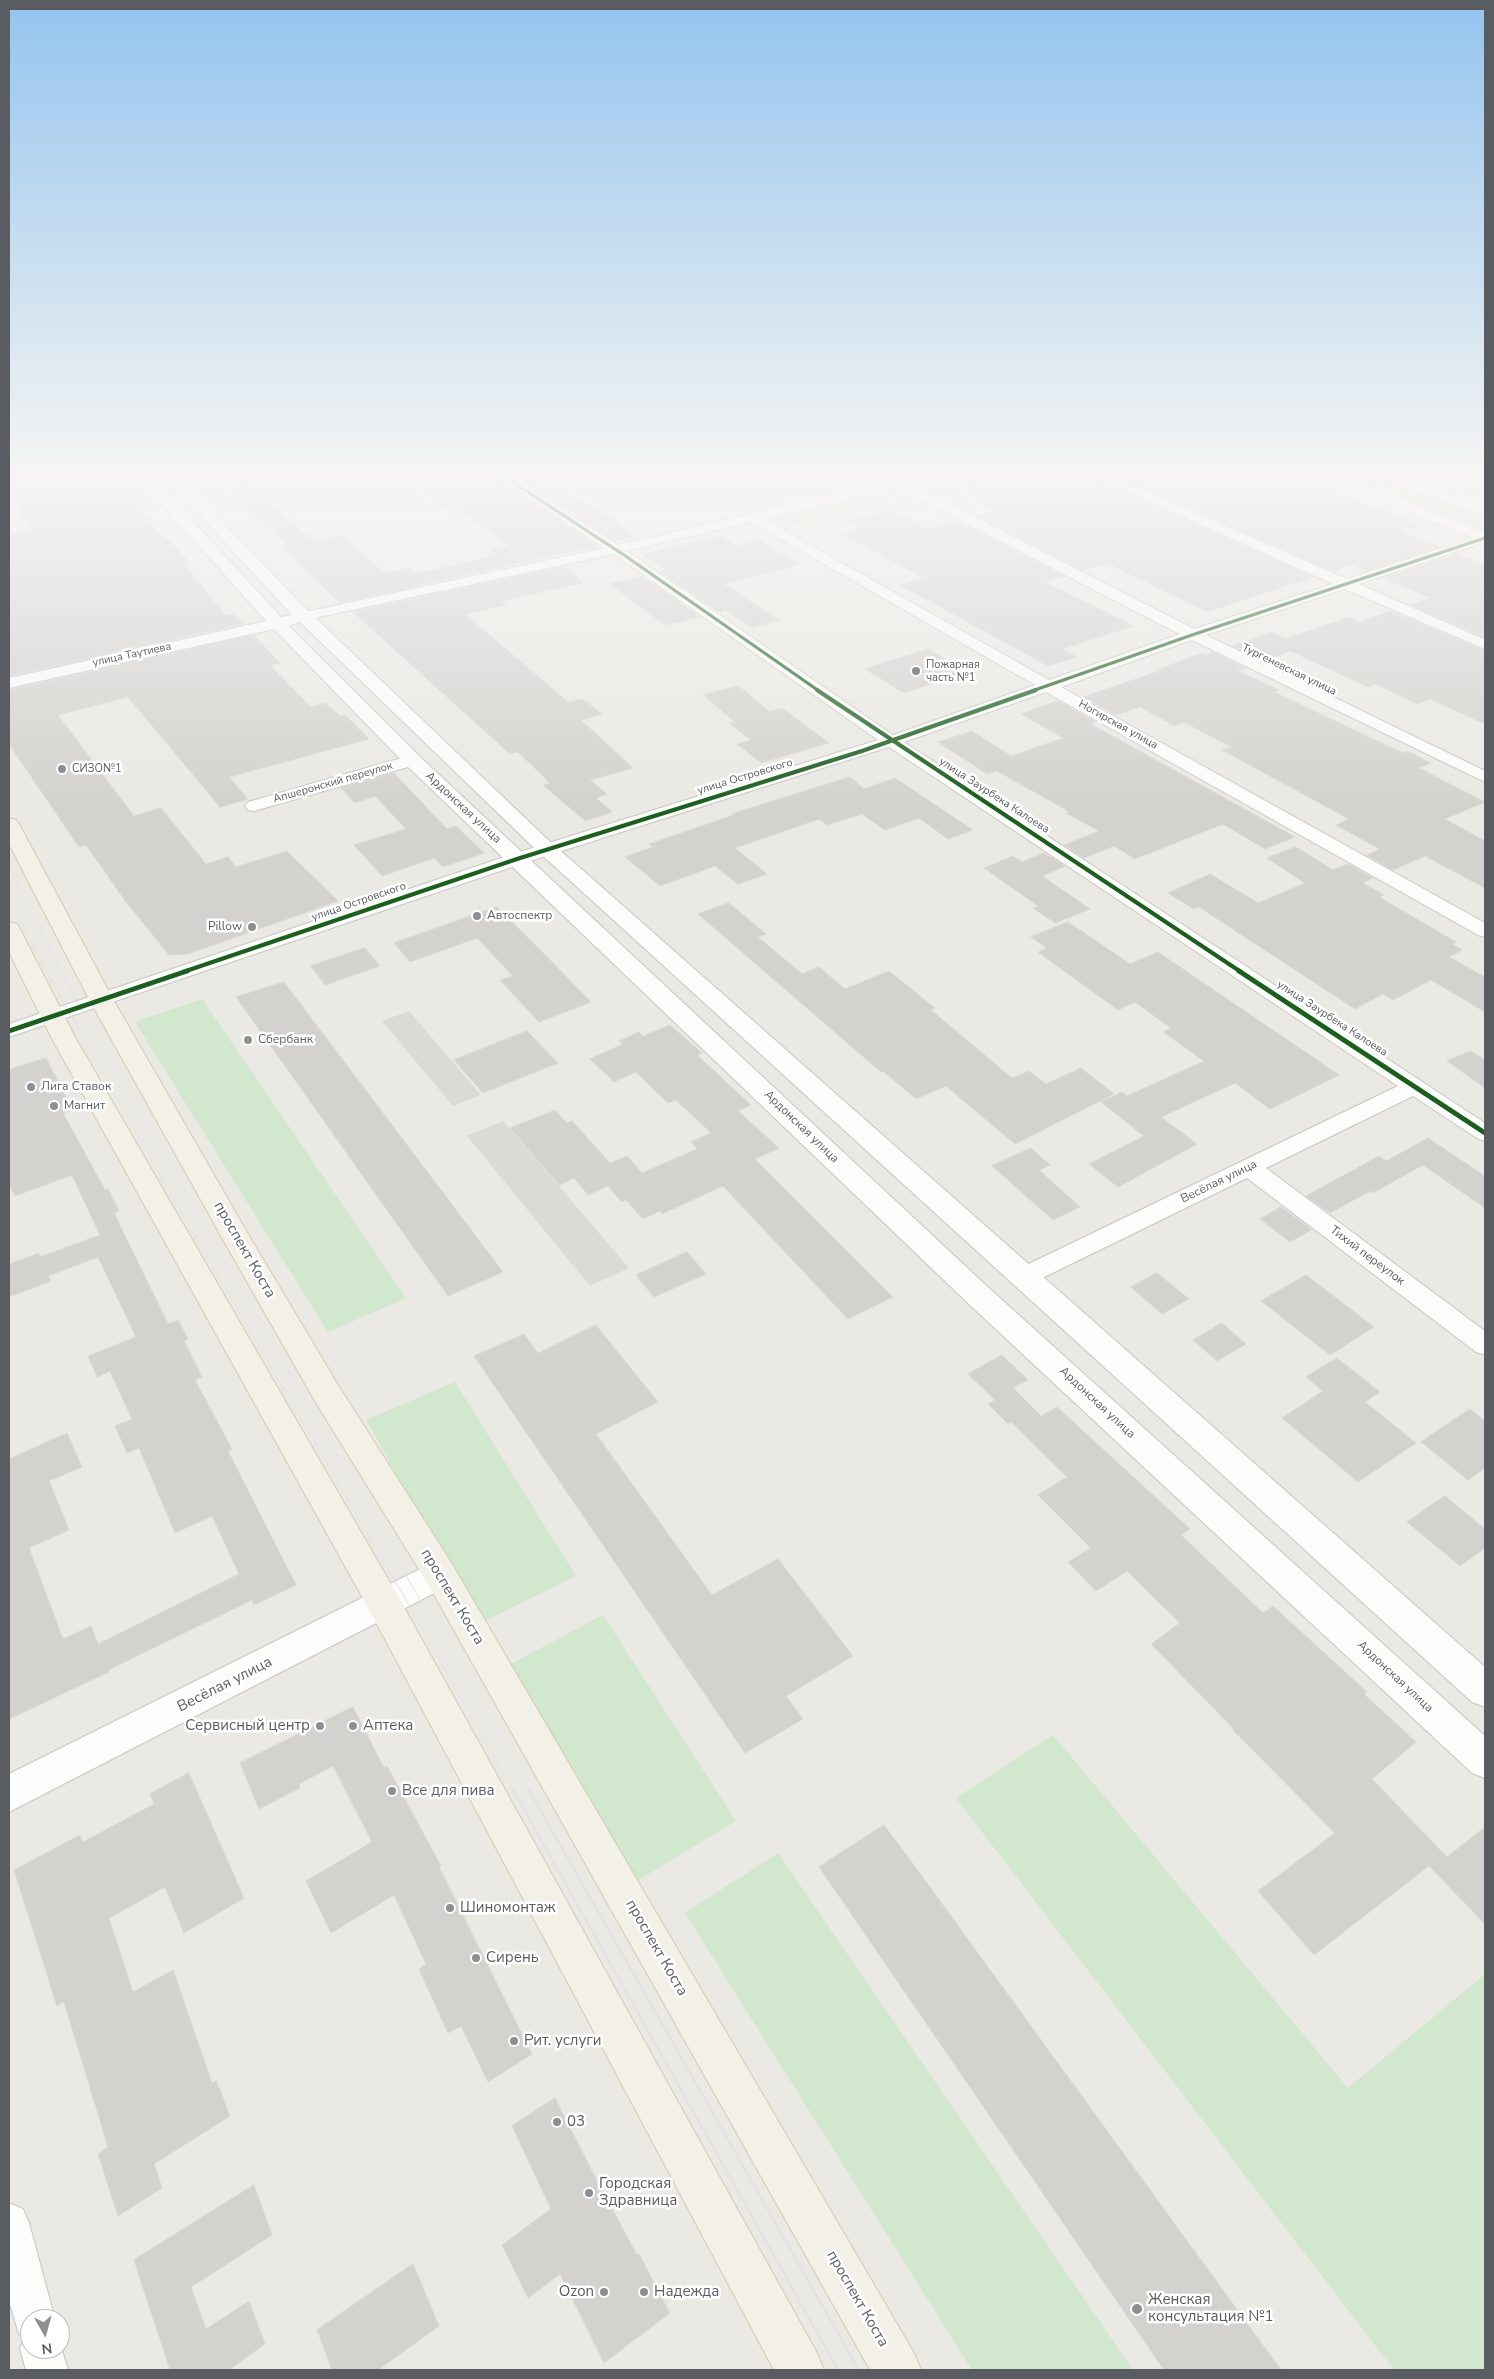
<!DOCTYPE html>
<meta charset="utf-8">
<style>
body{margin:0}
#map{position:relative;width:1494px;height:2379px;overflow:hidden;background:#eae9e4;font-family:"Nunito Sans",sans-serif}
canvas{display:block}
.frame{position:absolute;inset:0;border:10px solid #595d62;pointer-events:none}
.north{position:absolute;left:20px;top:2309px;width:50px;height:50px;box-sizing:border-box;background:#fff;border:1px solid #bdbec0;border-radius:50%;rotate:173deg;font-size:14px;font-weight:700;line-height:20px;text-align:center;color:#595d62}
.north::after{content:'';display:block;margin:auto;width:18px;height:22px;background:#8c8e90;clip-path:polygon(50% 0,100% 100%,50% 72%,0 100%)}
</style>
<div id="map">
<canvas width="1494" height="2379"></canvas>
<div class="frame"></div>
<div class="north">N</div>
</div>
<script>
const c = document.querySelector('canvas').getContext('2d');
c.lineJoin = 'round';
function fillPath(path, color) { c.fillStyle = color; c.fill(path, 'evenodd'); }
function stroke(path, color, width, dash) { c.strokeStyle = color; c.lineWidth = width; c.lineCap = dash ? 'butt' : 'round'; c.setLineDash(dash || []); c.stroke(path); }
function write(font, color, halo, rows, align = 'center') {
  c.font = font + ' "Nunito Sans",sans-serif'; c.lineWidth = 5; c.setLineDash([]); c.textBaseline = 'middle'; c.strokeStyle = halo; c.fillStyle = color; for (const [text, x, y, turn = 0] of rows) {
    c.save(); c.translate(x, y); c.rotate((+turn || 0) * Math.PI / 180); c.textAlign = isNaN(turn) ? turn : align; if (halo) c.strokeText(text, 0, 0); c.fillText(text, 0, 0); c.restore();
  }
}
fillPath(new Path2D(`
 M409,1011L481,1095L453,1106L382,1021Z
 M503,1121L629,1268L590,1286L467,1136Z`), '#dbdad5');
fillPath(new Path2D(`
 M1330,471H1364L1485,516V530Z
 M888,491L900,497L784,527L772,521Z
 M202,999L406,1298L328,1332L135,1022Z
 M455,1382L576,1576L480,1623L366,1420Z
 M603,1615L736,1821L632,1884L505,1667Z
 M1053,1735L1348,2088L1485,1974V2370H1394L956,1798Z
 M778,1853L1133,2370H972L685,1913Z`), '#d1e7ce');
const building = new Path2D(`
 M30,471H96L101,476L110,475L138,505L135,506L165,540L168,539L189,562L183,563L226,616L233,614L243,624L9,676V534L32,529L18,511L22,510L9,490V475Z
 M413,471H488L597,546L340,603L284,547L289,546L226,490L244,487L235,478L259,473L288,500L270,503L315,542L343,536L384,573L410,568L416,574L497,555L491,550L510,546L458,510L448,512L417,488L431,485Z
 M508,471H537L612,518L610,519L634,536L615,541Z
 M996,471H1080L1313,577L1207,612L1111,565L1104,564L1083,570L976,516L993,511L973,501L979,500L959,491L973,487L958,479Z
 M1104,471H1285L1419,525L1400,531L1440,547L1366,571L1352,565L1333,571Z
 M890,510L927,529L957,521L1064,576L1045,582L1134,626L1062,649L1077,657L1048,666L900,585L924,578L841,533L862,528L848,521Z
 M721,536L737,546L759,540L799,564L724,584L779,620L751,628L726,610L719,612L660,572L667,570L643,555Z
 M1456,554L1485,565V638L1410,605L1430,598L1383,578Z
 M565,566L583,583L501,601L506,605L465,614L568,702L583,699L602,714L581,720L633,768L590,780L607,794L596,798L612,812L585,821L543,785L550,783L518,752L510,754L353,612Z
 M642,576L700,617L665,625L610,584Z
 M1391,611L1485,651V724L1430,699L1417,704L1376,684L1368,687L1290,651L1264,661L1232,646L1272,632L1285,639L1349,617L1359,622Z
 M254,635L280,663L270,665L311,707L325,703L340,716L345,715L369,739L229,777L248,799L220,807L128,697L58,715L134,816L161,808L206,864L228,857L236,867L287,851L338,901L188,954L169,955L126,902L86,845L79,847L9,744V690Z
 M928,649L968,672L904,693L865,669Z
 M1213,652L1245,668L1238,671L1279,690L1274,692L1403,753L1407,751L1431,763L1419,768L1485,802L1445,819L1485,841V888L1425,856L1393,870L1367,855L1380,849L1336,825L1349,819L1222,750L1231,747L1184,722L1175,726L1140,707L1116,715L1083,697L1159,671L1157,670L1202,653L1205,655Z
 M739,686L770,712L782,708L829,743L761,763L737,744L751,740L729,723L735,722L703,695Z
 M1058,701L1096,722L1091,724L1295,837L1265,849L1223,824L1135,859L1114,846L1084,858L1064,845L1099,831L1066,813L1070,812L997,771L987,774L938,742L972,731L1011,756L1063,738L1021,714Z
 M394,773L447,829L456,826L484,853L443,867L434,858L382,876L354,845L406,829L375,796L355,803L341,788Z
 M850,777L864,789L895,778L973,830L948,839L919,818L885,830L862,814L827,825L819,819L735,848L767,874L738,884L715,866L660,886L625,857L653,847L649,844L734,815L732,814Z
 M1296,847L1333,870L1348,864L1373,878L1363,883L1384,895L1379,897L1456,942L1452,944L1462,950L1449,957L1485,977V1012L1431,980L1393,1000L1383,994L1355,1009L1199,907L1194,909L1168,893L1210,874L1258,903L1305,883L1267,858Z
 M1044,853L1065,866L1042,876L1090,909L1055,923L1033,908L1038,906L984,868L1013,856L1022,862Z
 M729,903L766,934L758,937L802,974L819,967L845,989L889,971L935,1008L931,1010L1012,1078L1029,1071L1046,1084L1081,1068L1114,1094L1015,1144L946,1086L916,1099L883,1071L881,1072L698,914Z
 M497,907L550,960L591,1002L539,1022L500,980L513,976L477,938L410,962L394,943Z
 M1068,922L1130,964L1158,952L1339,1075L1270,1109L1235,1083L1161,1117L1197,1144L1118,1187L1089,1164L1144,1136L1101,1102L1122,1092L1127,1096L1204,1061L1163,1032L1171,1028L1135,1002L1118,1010L1038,952L1047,948L1031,937Z
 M365,948L380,966L325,985L311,966Z
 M284,982L503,1272L448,1296L236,997Z
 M670,1025L702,1053L697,1055L751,1105L738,1111L779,1148L755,1159L893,1297L848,1319L723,1186L662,1214L660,1211L643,1219L626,1200L622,1202L608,1186L588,1195L574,1178L559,1185L510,1128L555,1110L567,1123L572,1121L610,1163L627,1156L642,1173L697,1149L691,1142L711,1133L676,1100L668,1103L636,1072L614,1082L590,1059L623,1044L619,1041L639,1032L643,1036Z
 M527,1031L558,1063L483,1093L454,1060Z
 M1471,1051L1485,1060V1088L1447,1061Z
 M46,1058L73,1110L63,1113L105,1190L108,1189L119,1211L114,1213L168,1324L178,1320L188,1339L184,1341L202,1377L195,1380L232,1449L228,1451L296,1585L254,1605L252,1600L108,1670L109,1672L9,1719V1459L67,1433L82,1467L49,1481L69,1530L29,1548L63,1639L91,1626L98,1644L239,1574L212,1516L175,1533L139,1448L127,1453L115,1426L132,1419L110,1371L97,1377L88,1356L136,1337L98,1257L48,1276L51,1281L9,1297V1264L39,1253L40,1257L100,1235L72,1175L15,1196L9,1184V1070Z
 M1428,1138L1485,1176V1208L1423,1165L1373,1193L1370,1191L1330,1213L1306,1196L1379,1156L1386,1161Z
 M1031,1148L1050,1165L1039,1170L1080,1207L1053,1220L992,1166Z
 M1281,1207L1307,1226L1311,1230L1290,1242L1260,1219Z
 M687,1252L706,1274L654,1297L636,1275Z
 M1157,1273L1189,1299L1162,1314L1131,1287Z
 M1306,1275L1374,1327L1330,1355L1261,1301Z
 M1222,1323L1246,1344L1217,1361L1193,1340Z
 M596,1325L658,1402L596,1434L712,1595L778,1559L853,1656L786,1696L803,1719L745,1753L474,1356L524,1334L538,1353Z
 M1002,1355L1028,1380L1013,1388L1041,1416L1057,1407L1190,1529L1181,1535L1263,1613L1273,1606L1367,1692L1364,1694L1416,1742L1372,1779L1447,1857L1485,1827V1924L1429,1866L1314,1955L1258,1891L1335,1833L1233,1730L1234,1729L1151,1644L1180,1623L1127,1571L1096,1591L1068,1562L1091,1548L1038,1495L1067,1477L1011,1422L1008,1424L988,1404L995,1400L968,1374Z
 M1337,1358L1380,1392L1365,1402L1416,1443L1358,1482L1282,1418L1323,1391L1306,1377Z
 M1470,1409L1485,1421V1468L1468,1480L1421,1442Z
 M1445,1496L1485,1529V1548L1460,1566L1407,1522Z
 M353,1707L384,1768L387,1766L441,1866L439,1867L532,2054L488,2082L461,2026L448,2033L419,1969L426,1964L394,1895L331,1933L306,1881L372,1842L333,1766L299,1784L300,1788L259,1809L240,1763Z
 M189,1773L244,1898L184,1933L165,1887L109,1918L133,1992L173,1970L212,2083L216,2080L230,2116L154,2164L162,2188L118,2216L98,2154L108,2147L64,2002L57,2006L14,1870L80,1835L83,1842L154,1804L150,1794Z
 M884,1825L919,1872L1281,2370H1164L819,1867Z
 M555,2098L595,2177L637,2255L639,2254L670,2313L604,2363L560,2274L528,2298L502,2245L551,2209L512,2126Z
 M254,2185L272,2235L191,2287L206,2329L249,2301L265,2344L229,2370H170L134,2260Z
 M413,2264L439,2326L378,2370H332L317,2330Z`);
fillPath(building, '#d4d2cf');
stroke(building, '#dad8d3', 1);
const street = new Path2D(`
 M490,471H504L618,545L889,481L880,471H893L902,480L1194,629L1333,584L1082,471H1099L1347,579L1485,534V542L1359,584L1485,640V649L1345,589L1206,635L1485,771V782L1192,640L1061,687L1485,923V937L1478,935L1046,692L904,742L1485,1123V1141L1477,1138L1413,1096L1266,1168L1485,1331V1355L1476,1352L1247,1178L1032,1283L1023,1286L1014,1283L1010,1277L1014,1271L1398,1086L889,747L524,863L9,1037V1024L510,855L878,740L614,554L305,620L300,619L298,616L300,613L305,612L604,548ZM896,487L1154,621L1180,634L1049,680L764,519ZM751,522L1035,685L893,735L627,551Z
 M412,755L418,756L420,760L418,764L254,811L248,810L245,806L248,802Z
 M9,2203L23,2209L29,2223L55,2319H30V2349H60V2344L68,2370H26L20,2349L25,2336L19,2334L9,2301Z`);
const secondary = new Path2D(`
 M132,471H147L281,617L292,615L159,471H174L303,606L545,837L1485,1667V1707L1472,1702L531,845L300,622L289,626L419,756L991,1290L1485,1736V1778L1472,1773L971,1306L405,764L274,629L9,688V678L266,621Z
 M1306,471H1326L1485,532V542L1308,474Z
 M1368,471H1388L1485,507V516L1370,474Z
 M440,1559L452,1564L457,1574L452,1584L9,1812V1774Z`);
const primary = new Path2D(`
 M9,818L16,820L19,824L114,1001L248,1234L338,1385L452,1564L914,2353L921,2370H870L428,1584L316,1403L221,1236L90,1001L9,844Z
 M9,922L17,924L20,929L75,1037L395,1591L817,2353L824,2370H774L371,1613L51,1037L9,952Z`);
stroke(street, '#c6c6c4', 2);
stroke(secondary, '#c6c7c6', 2);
stroke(primary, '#d3cab1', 2);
fillPath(street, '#fcfcfb');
fillPath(secondary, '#fcfcfb');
fillPath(primary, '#f2f0e7');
stroke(new Path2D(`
 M9,868L80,1008L530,1791
 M9,897L38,957L190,1228L402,1593L513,1791`), '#e2e2e1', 1);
stroke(new Path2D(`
 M513,1790L838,2370
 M529,1790L859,2370`), '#e2e2e1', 2);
stroke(new Path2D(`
 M496,471L624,555L819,691
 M1032,691L1192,635L1485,538`), '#1b5e20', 3);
stroke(new Path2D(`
 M817,690L1241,972
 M183,972L517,859L862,751L1036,690`), '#1b5e20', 4);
stroke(new Path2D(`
 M1239,971L1485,1133
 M9,1031L187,971`), '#1b5e20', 5);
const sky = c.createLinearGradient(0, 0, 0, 804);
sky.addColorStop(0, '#94c4ee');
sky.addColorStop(0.59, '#f6f5f3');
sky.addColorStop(1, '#f6f5f300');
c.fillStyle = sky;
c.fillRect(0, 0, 1494, 804);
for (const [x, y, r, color] of [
 [916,671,5,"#8c8e90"],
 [62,769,5,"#8c8e90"],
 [477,916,5,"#8c8e90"],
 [252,927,5,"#8c8e90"],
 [248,1040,5,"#8c8e90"],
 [31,1087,5,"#8c8e90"],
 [54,1106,5,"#8c8e90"],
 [320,1726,5,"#8c8e90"],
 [353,1726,5,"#8c8e90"],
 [392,1791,5,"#8c8e90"],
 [450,1908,5,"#8c8e90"],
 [476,1958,5,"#8c8e90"],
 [514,2041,5,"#8c8e90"],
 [557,2122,5,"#8c8e90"],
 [589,2193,5,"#8c8e90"],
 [604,2292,5,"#8c8e90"],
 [644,2292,5,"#8c8e90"],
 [1137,2309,6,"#8c8e90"]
]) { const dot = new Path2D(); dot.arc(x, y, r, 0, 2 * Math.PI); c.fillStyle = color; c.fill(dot); stroke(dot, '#fff', 2); }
write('11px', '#595d62', '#fff', [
 ["улица Таутиева",132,655,-12],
 ["Тургеневская улица",1289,670,26],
 ["Ногирская улица",1118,725,29],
 ["улица Островского",745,777,-17],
 ["Апшеронский переулок",333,783,-16],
 ["улица Заурбека Калоева",994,796,33],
 ["улица Островского",359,902,-19],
 ["улица Заурбека Калоева",1332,1019,33]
]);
write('11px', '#595d62', '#fff', [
 ["Пожарная",926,665],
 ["часть №1",926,678],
 ["СИЗО№1",72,769]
], 'left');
write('12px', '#595d62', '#fff', [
 ["Ардонская улица",463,808,43],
 ["Ардонская улица",801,1127,44],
 ["Весёлая улица",1219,1182,-26],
 ["Тихий переулок",1367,1256,37],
 ["Ардонская улица",1097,1403,43],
 ["Ардонская улица",1395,1677,43]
]);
write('12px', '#595d62', '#fff', [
 ["Автоспектр",487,916],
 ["Pillow",242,927,"right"],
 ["Сбербанк",258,1040],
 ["Лига Ставок",41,1087],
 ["Магнит",64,1106]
], 'left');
write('15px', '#595d62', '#fff', [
 ["проспект Коста",244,1250,60],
 ["проспект Коста",452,1597,59],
 ["Весёлая улица",225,1685,-27],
 ["проспект Коста",656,1948,60],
 ["проспект Коста",857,2299,60]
]);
write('15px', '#595d62', '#fff', [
 ["Сервисный центр",310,1726,"right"],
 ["Аптека",363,1726],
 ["Все для пива",402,1791],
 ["Шиномонтаж",460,1908],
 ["Сирень",486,1958],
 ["Рит. услуги",524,2041],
 ["03",567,2122],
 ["Городская",599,2184],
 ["Здравница",599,2201],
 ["Ozon",594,2292,"right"],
 ["Надежда",654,2292],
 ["Женская",1148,2300],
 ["консультация №1",1148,2317]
], 'left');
</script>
